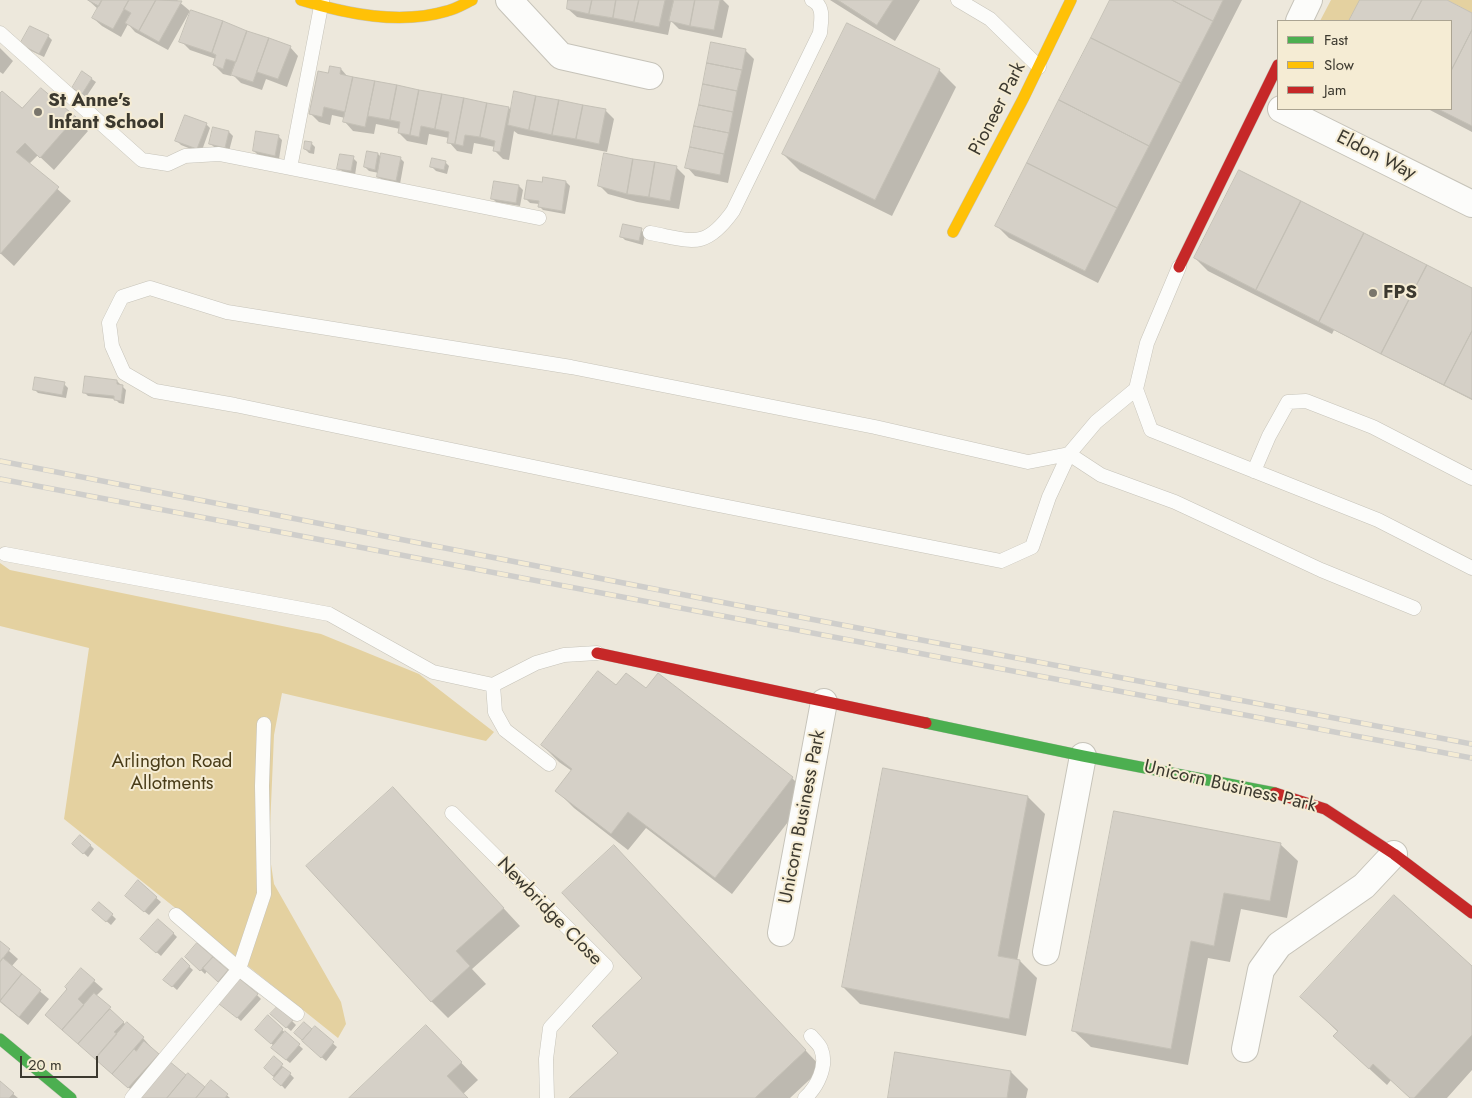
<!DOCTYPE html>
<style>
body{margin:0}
#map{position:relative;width:1472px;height:1098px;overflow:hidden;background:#ede8dc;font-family:Jost,sans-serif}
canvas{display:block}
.legend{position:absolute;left:1277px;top:20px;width:175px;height:90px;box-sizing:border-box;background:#f5ecd4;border:1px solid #aba492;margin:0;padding:6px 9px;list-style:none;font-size:15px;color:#3c392f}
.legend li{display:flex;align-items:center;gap:10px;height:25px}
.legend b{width:25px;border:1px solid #aba492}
.scale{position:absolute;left:20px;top:1056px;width:78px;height:22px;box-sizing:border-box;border:2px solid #3c392f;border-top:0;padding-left:6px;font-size:15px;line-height:18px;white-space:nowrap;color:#3c392f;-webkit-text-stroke:4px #f5ecd4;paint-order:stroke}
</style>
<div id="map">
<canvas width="1472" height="1098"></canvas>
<ul class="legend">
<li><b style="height:6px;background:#4caf50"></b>Fast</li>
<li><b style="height:6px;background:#ffc107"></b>Slow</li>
<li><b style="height:6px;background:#c62828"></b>Jam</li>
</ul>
<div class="scale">20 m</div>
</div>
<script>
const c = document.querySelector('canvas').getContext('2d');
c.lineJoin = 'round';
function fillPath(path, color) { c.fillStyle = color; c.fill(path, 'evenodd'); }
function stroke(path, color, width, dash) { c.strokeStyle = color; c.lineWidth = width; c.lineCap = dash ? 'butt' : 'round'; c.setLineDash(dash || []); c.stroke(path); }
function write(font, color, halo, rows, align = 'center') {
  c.font = font + ' Jost,sans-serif'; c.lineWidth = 4; c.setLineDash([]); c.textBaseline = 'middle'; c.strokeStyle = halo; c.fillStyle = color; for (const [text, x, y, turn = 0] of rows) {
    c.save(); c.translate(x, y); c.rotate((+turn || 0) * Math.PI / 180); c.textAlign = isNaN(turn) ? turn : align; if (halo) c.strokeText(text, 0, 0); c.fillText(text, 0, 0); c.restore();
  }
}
fillPath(new Path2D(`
 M1331,0H1360L1349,21H1320Z
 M1447,0H1472V13Z
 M0,563L10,570L321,634L419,674L494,732L486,741L282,693L274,735L269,851L274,884L341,1002L346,1024L338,1038L64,819L89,648L0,626Z`), '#e4d1a0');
fillPath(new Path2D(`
 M88,0H177L190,11L168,50L135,32L128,24L121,37L102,26L93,18L98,9Z
 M570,0H723L729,6L722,38L679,29L671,21L668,35L577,17L568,9Z
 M830,0H920L895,41Z
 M1111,0H1242L1098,283L1009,238L996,225Z
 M1361,0H1444L1472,15V132L1428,109H1451V21H1350Z
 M192,12L290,47L298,56L287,87L266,79L262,90L241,83L232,74L231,76L223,74L214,65L216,59L190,50L181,41Z
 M48,36L52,40L44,57L25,48Z
 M0,48L13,61L3,74L0,72Z
 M745,50L754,59L728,183L695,176L687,167Z
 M341,69L348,77L509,108L512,111H606L614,119L607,152L518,134L514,131L509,160L503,159L494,150L495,147L490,146L474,143L472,154L457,151L449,142V138L429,134L427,145L407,141L399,133L400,129L376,124L374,134L353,131L345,122V118L332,115L330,125L319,122L310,113L329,75Z
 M939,70L956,87L892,216L800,171L783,154Z
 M83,73L96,82L86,97L73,87Z
 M41,90L88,131L54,170L38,155L29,164L71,201L14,266L0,253V95L22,110Z
 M206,124L210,128L201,153L181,145L177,141Z
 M214,129L229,132L233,136L229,151L214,147L210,143Z
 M278,136L282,140L279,159L258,155L254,151Z
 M311,143L315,147L314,154L309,153L305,149Z
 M378,154L382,158H400L404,162L400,184L382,180L378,176L379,173L369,171L365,167Z
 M353,158L357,162L355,175L343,172L339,168Z
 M445,162L449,166L447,174L436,171L432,167Z
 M676,167L685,176L679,209L637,202L608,194L599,185Z
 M566,182L570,186L565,214L543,210L539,206V204L530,203L526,199L543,184Z
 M519,186L523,190L520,206L496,202L492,198Z
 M641,230L645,234L643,245L625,240L621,236Z
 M1195,258L1472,289V400L1334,330L1332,334L1208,271Z
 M117,381L126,390L124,404L119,403L115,399L88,396L84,392Z
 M64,384L68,388L66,398L38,393L34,389Z
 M617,687L647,689L792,778L809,795L732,894L646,828L628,850L574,808L557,791L572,771L559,762L542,745Z
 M884,770L1028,797L1045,814L1017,961H1020L1037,978L1026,1036L860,1004L843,987Z
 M409,806L520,926L472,969L486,984L448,1018L431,1001Z
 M1115,813L1280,844L1298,861L1287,918L1241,909L1230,962L1208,958L1188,1065L1091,1047L1073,1030Z
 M90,845L94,849L88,857L78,848Z
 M630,863L822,1068L790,1098H571L620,1053L644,978Z
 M138,882L161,902L149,915L130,900Z
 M98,914L112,915L116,919L111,925Z
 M173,933L177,937L161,956L146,943Z
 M0,943L18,959L11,967L49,999L28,1025L0,1002Z
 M197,945L231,975L223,985L207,971L205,974L191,961Z
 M182,960L193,970L177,990L169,983Z
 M1472,968V1070L1447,1098H1410L1391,1080L1387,1085L1352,1053L1338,1032L1302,997Z
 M94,981L103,989L96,996L126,1025L143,1038L151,1047L150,1048L168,1065L169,1063L186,1077L188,1075L205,1089L211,1082L230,1098H144L137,1095L55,1023Z
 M257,995L261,999L241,1021L225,1007Z
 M268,1017L303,1049L290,1063L276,1052L274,1046L261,1034Z
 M276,1018L292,1021L296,1025L291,1031Z
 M304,1023L312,1031L315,1028L337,1047L326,1061L299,1037Z
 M443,1044L478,1080L463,1094L467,1098H351Z
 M274,1058L294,1078L285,1089L269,1072Z
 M1011,1072L1028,1089L1026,1098H889Z
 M0,1083L18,1098H0Z`), '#0003');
const building = new Path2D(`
 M88,0H102L99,6Z
 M102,0H129L113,29L92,18Z
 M129,0H156L139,31L125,23L131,13L124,9Z
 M156,0L182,1L159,42L139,31Z
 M568,0H592L589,14L567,9Z
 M592,0H616L613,18L589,14Z
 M616,0H639L634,22L613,18Z
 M639,0H665L659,27L634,22Z
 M674,0H695L690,26L669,21Z
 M695,0H720L714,30L690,26Z
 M838,0H893L877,25Z
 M1110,0H1172L1213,21L1181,83L1091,38Z
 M1172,0H1223L1213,21Z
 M1360,0H1422L1411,21H1349Z
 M1422,0H1447L1472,13V30L1451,71V21H1411Z
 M191,10L223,21L212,53L179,42Z
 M223,21L247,31L236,62L226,59L223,69L213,65L216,55L212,53Z
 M847,23L940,69L875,200L782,154Z
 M30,26L49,35L39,54L20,44Z
 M1472,30V126L1438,109H1451V71Z
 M247,31L269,38L253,82L231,75Z
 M269,38L291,46L278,79L257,72Z
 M1091,38L1181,83L1149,146L1059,100Z
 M711,42L746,49L742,70L707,63Z
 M707,63L742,70L737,91L703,84Z
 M330,66L341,68L340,74L353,77L345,112L324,107L322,117L309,114L318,71L328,73Z
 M82,71L92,78L82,94L72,88Z
 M353,77L375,81L365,127L343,122Z
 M375,81L397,85L390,120L368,116Z
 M703,84L737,91L733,112L699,105Z
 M397,85L419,90L410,135L398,133L400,122L390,120Z
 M41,88L76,117L40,158L25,143L16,152L59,187L0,254V93L2,91L22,108Z
 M419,90L442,94L435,129L421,126L419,137L410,135Z
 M514,91L536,96L529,130L508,125Z
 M442,94L464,98L455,144L447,143L449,132L435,129Z
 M536,96L559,100L552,135L529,130Z
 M464,98L487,103L480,137L465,135L463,146L455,144Z
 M559,100L583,105L576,139L552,135Z
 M1059,100L1149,146L1117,208L1027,163Z
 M487,103L509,107L500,152L493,151L495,141L480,137Z
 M583,105L606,109L599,144L576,139Z
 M699,105L733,112L729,133L694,126Z
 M185,115L207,123L197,149L175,141Z
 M694,126L729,133L724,154L690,147Z
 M213,127L229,131L225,148L209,144Z
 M256,131L279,135L275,156L253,151Z
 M305,141L312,142L310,151L304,149Z
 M690,147L724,154L720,175L685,168Z
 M367,151L378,153L375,170L364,167Z
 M381,153L401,157L396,181L377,177Z
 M604,153L633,159L627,194L598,186Z
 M340,154L354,156L351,171L337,169Z
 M432,158L446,161L444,170L430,167Z
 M633,159L655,162L649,197L627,194Z
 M655,162L677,166L670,201L649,197Z
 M1027,163L1117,208L1085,271L995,226Z
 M1239,170L1301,201L1256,290L1194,258Z
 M543,177L566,181L562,211L538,207L539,201L524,199L527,180L542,182Z
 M494,181L519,185L516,203L491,199Z
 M1301,201L1364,233L1319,322L1256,290Z
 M623,224L642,228L639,241L620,237Z
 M1364,233L1427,265L1381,354L1319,322Z
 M1427,265L1472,288V331L1444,385L1381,354Z
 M1472,331V399L1444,385Z
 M85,376L117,380V384L123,385L121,401L114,400V396L83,393Z
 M35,377L65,382L62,395L33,390Z
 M598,671L616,685L626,673L646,688L658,673L793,777L715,878L628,812L611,834L555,791L572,769L541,745Z
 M883,768L1028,796L998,956L1020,960L1009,1019L842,987Z
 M393,787L504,908L456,951L470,966L431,1002L306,866Z
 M1114,811L1281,843L1270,901L1224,893L1214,946L1191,941L1171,1049L1072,1031Z
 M80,835L91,845L83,854L72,844Z
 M614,845L806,1050L755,1098H569L618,1053L592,1026L642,978L562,893Z
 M138,880L157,897L144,912L125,896Z
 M1394,895L1472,966V1035L1414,1098H1410L1373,1064L1369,1069L1333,1036L1338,1031L1300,997Z
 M99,902L113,914L106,922L92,910Z
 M158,919L174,933L156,953L140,939Z
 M0,941L10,949L0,962Z
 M197,943L213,957L200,971L185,957Z
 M213,957L228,970L218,982L203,968Z
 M3,958L22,974L0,1001V962Z
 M182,958L190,966L172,987L163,980Z
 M81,968L95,980L78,999L84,1005L62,1030L45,1015L67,989L65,987Z
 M22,974L41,990L19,1017L0,1001Z
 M240,979L258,994L237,1018L219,1004Z
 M94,993L111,1007L78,1044L62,1030Z
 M277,1007L293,1020L286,1028L270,1014Z
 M110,1009L124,1022L114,1032L117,1034L95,1059L78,1044Z
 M268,1015L283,1029L271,1044L255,1030Z
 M127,1022L144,1037L112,1074L95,1059Z
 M304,1022L312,1029L302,1040L294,1033Z
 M426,1025L462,1062L447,1076L468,1098H349Z
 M315,1026L334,1042L321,1058L302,1041Z
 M285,1031L300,1044L286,1060L271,1048Z
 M144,1041L159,1054L128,1088L112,1074L134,1049L136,1051Z
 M895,1052L1011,1071L1007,1098H888Z
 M274,1056L283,1064L273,1076L264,1068Z
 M169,1061L186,1075L167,1098H142L140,1096Z
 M283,1067L291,1073L281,1086L273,1079Z
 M188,1073L205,1087L196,1098H167Z
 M211,1080L228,1094L225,1098H196Z
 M0,1081L14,1093L9,1098H0Z`);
fillPath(building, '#d5d0c7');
stroke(building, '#c4c0b6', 1);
const lane = new Path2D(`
 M958,0L990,19L1039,67
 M322,1L290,168L539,218
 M0,33L142,160L168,164L185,156L219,154L290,168
 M650,233C693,241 705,250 733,211L820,33C821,21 825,6 812,0
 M1179,267L1147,343L1136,389L1151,430L1378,520L1472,568
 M1136,389L1096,422L1069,454L1049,497L1032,547L1001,561L693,500L235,405L155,391L124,373L112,346L109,323L122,297L150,288L227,312L571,367L875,427L1028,462L1069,454L1101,475L1175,502L1321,570L1414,608
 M1254,471L1269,436L1288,402L1306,401L1373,427L1472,478
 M5,554L329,614L433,672L493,685L495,712L505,730L549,764
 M493,685L536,663L564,655L597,653
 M452,813L606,966L550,1028L546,1059L547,1098
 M176,915L239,969L297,1014
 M132,1098L239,969L264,894L262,786L264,724
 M805,1098C817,1087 828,1066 821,1049C820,1045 814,1040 811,1036`);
const street = new Path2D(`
 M509,0L561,56L650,76
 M1299,21L1309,0
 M1281,109L1472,204
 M781,933L824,702
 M1046,952L1083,756
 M1245,1049L1261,970L1279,945L1364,886L1394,854`);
const fast = new Path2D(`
 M926,723L1083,756L1275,793
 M0,1039L71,1098`);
const slow = new Path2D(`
 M301,0C347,14 400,25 447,11C456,9 464,4 472,0
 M953,232L1023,99L1071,0`);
const jam = new Path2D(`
 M1179,267L1278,65
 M597,653L926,723
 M1275,793L1325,809L1394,854L1472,913`);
stroke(lane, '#c6c3b9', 15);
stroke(street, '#c6c3b9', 28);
stroke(fast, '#c6c3b9', 12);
stroke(slow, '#c6c3b9', 12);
stroke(jam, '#c6c3b9', 12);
stroke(lane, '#fcfcfa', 14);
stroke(street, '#fcfcfa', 26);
stroke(fast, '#4caf50', 11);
stroke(slow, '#ffc107', 11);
stroke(jam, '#c62828', 11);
const rail = new Path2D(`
 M0,461L731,604L1472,744
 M0,479L1472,758`);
stroke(rail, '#cfcecb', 5.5);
stroke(rail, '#f5ecd4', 4, [11]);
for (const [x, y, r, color] of [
 [38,112,5,"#7a766c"],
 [1373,293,5,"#7a766c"]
]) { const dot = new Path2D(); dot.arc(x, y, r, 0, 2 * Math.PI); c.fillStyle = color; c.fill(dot); stroke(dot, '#f5ecd4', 2); }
write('bold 19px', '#3c392f', '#f5ecd4', [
 ["St Anne's",48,101],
 ["Infant School",48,123],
 ["FPS",1383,293]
], 'left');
write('19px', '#3c392f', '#f5ecd4', [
 ["Pioneer Park",998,109,-63],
 ["Eldon Way",1376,156,27],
 ["Unicorn Business Park",1230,787,13],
 ["Unicorn Business Park",803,817,-79],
 ["Newbridge Close",549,912,46]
]);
write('19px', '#493c18', '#f5ecd4', [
 ["Arlington Road",172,762],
 ["Allotments",172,784]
]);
</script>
